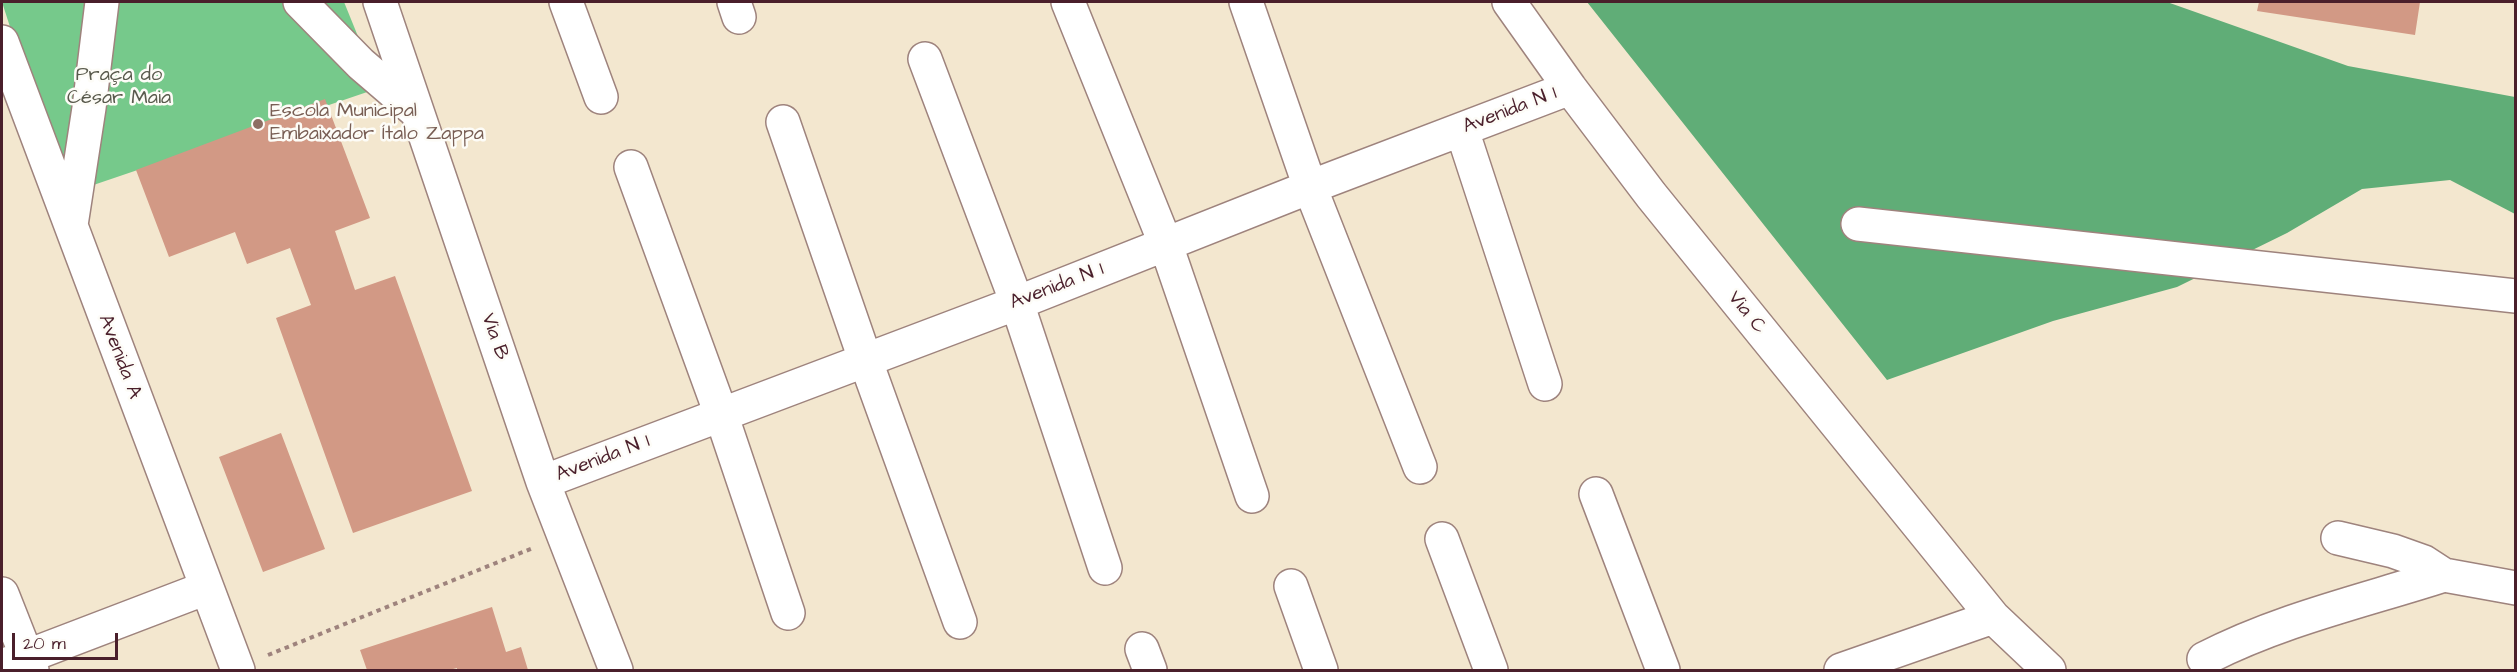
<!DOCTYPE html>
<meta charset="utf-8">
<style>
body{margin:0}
#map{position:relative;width:2517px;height:672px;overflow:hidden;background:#f3e7cf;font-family:"Architects Daughter",sans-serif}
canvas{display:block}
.frame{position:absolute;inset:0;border:3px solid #4a1f2b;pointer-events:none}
.scale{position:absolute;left:12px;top:633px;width:106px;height:27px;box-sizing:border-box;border:3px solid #4a1f2b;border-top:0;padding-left:8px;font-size:18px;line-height:21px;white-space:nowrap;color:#4a1f2b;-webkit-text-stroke:4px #fdfcf7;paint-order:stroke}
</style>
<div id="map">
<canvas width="2517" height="672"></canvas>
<div class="frame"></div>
<div class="scale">20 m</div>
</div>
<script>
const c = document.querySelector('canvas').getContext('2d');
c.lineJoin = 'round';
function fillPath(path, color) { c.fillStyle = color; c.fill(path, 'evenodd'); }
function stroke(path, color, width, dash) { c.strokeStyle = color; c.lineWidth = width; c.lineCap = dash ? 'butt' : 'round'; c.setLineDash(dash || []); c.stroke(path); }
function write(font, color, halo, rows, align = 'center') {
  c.font = font + ' "Architects Daughter",sans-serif'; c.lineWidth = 5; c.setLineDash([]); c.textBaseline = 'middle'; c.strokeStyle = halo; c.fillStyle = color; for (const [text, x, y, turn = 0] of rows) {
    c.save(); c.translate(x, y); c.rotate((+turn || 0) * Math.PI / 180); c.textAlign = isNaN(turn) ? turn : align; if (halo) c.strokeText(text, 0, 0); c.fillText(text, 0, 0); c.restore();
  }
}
fillPath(new Path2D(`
 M2,2H344L379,88L64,195Z`), '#76c98b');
fillPath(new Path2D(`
 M1587,2H2167L2348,66L2515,97V214L2450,180L2362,189L2287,233L2177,287L2053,321L1887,380Z`), '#60ad77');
fillPath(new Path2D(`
 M2259,2H2420L2415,35L2257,11Z
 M325,99L370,218L335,231L355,290L395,276L472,491L353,533L276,318L311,305L290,248L247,264L235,232L169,257L136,170Z
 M281,433L325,549L263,572L219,457Z
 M492,607L506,652L521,647L528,670H457V668L449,670H367L360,650Z`), '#d29985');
const minor = new Path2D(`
 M300,2L361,64L417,112
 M380,2L543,482L616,670
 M566,2L601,97
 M734,2L739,17
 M1068,2L1166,245L1252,496
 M1246,2L1310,187L1420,467
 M1509,2L1570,88L1651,195L1993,617L2049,670
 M2,42L238,670
 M925,59L1017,303L1105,568
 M783,122L865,359L960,622
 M1462,130L1545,384
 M631,167L721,414L788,613
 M1858,224L2516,296
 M71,225L89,108L102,2
 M543,482L1017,303L1310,187L1570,88
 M1596,494L1663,670
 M2338,538L2393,551L2424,562L2444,575L2516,588
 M1442,539L1491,670
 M1291,586L1321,670
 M2,594L32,670
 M1142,649L1150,670
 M2204,659C2279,620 2363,601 2444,575
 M2,666L206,588
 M1841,670L1993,617`);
stroke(minor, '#9e837d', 36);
stroke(new Path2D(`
 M268,655L533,548`), '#9e837d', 4, [4.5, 4.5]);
stroke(minor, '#fff', 33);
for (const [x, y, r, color] of [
 [258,124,6,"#8d6e63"]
]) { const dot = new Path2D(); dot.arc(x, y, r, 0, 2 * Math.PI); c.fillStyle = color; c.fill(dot); stroke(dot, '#fdfcf7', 2); }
write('20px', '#595a4d', '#fdfcf7', [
 ["Praça do",119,76],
 ["César Maia",119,99]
]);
write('20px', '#4a1f2b', '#fdfcf7', [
 ["Avenida N 1",1510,111,-21],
 ["Avenida N 1",1057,287,-21],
 ["Via C",1746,313,51],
 ["Via B",494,337,71],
 ["Avenida A",119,357,69],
 ["Avenida N 1",603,459,-21]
]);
write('20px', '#785e54', '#fdfcf7', [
 ["Escola Municipal",270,112],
 ["Embaixador Ítalo Zappa",270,135]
], 'left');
</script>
